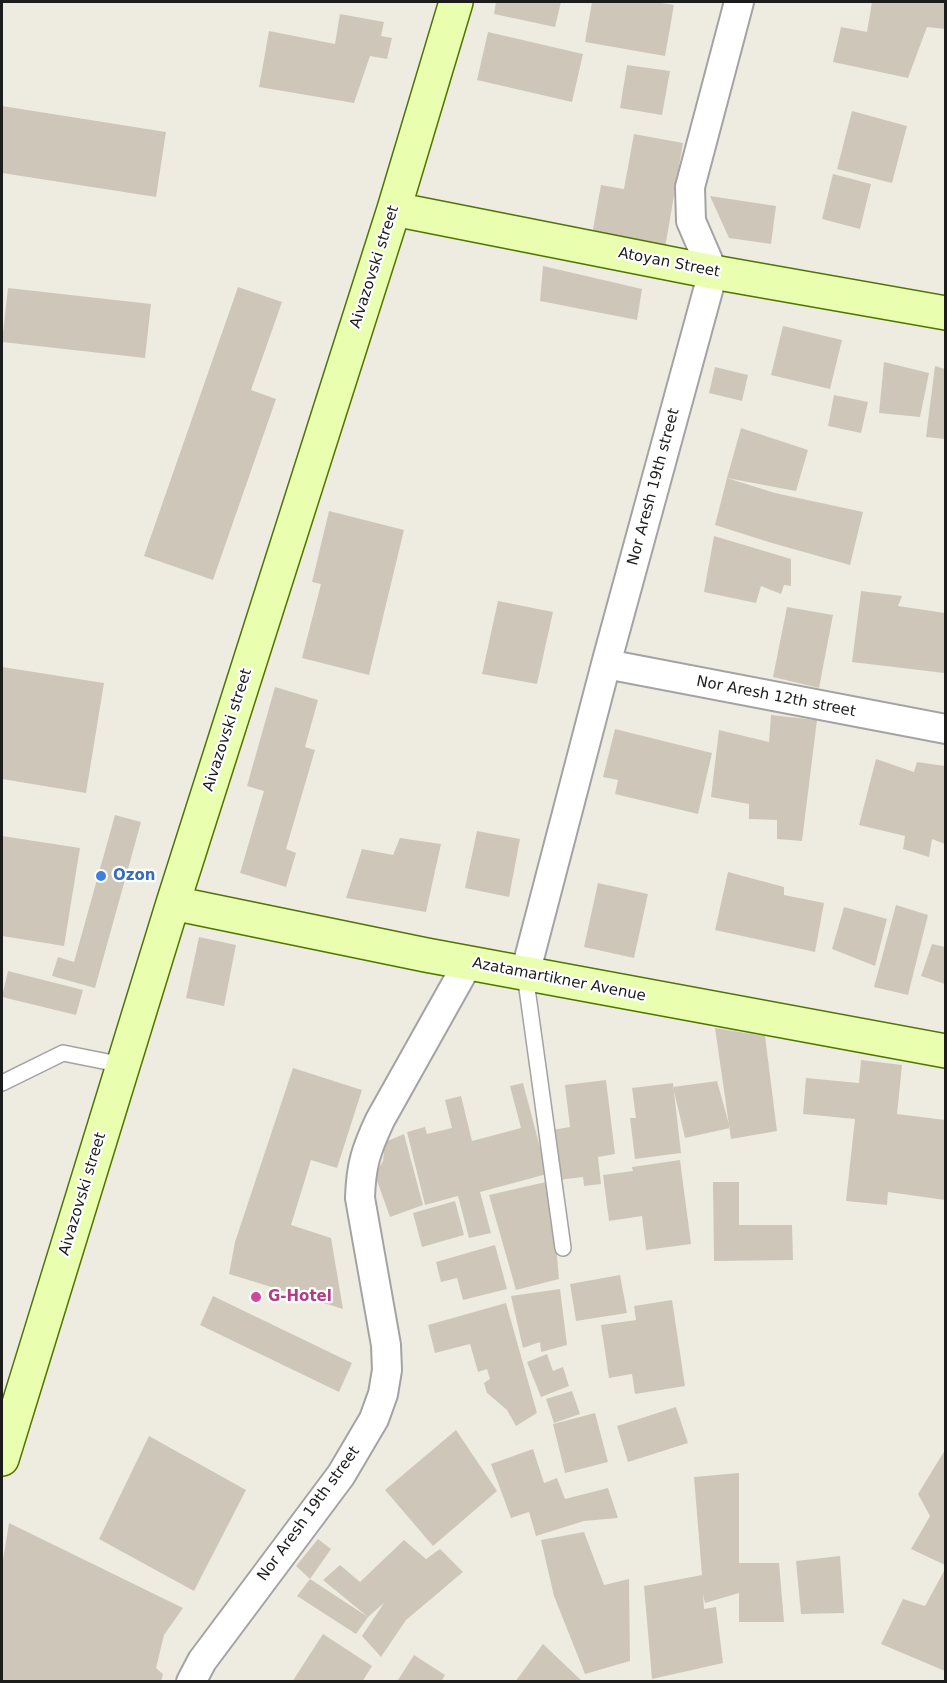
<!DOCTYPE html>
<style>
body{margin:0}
#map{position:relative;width:947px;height:1683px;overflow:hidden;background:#eeece0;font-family:"DejaVu Sans",sans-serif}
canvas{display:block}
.frame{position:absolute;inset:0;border:3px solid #1c1c1c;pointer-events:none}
</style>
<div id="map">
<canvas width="947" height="1683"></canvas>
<div class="frame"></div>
</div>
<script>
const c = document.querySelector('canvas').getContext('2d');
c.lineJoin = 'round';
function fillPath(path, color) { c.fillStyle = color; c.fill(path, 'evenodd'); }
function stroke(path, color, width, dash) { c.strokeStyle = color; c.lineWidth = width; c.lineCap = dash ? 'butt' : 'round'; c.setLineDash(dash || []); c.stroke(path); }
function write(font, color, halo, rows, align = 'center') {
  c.font = font + ' "DejaVu Sans",sans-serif'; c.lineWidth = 4.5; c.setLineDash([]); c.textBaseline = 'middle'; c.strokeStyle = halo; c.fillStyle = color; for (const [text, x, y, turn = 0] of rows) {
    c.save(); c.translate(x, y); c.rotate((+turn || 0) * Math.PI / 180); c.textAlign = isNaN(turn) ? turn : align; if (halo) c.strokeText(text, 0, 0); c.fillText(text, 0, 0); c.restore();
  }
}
fillPath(new Path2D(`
 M496,2H561L555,27L494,14Z
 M592,2H655L674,5L665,56L585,42Z
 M872,2H945V29L927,27L908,78L833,62L841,27L867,32Z
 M340,14L384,22L381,36L392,38L387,59L370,56L354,103L259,87L269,31L335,44Z
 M488,32L583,54L572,102L477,80Z
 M627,65L670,71L662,115L620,108Z
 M2,106L166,132L156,197L2,173Z
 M852,111L907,126L892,183L837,169Z
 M634,134L683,143L665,248L592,235L601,185L624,189Z
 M833,174L871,184L860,229L822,219Z
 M710,196L776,206L771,244L729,238Z
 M543,266L642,289L637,320L540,301Z
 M238,287L282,302L251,390L276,399L213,580L144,556Z
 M8,288L151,304L145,358L2,342Z
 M783,326L842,340L830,389L771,375Z
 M884,362L929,373L920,417L879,413Z
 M935,366L945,369V439L926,437Z
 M715,367L748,375L742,401L709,393Z
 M834,395L868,402L861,433L828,426Z
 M741,428L808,450L796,491L727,478Z
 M727,478L775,493L863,512L850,565L772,543L715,525Z
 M329,511L404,530L369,675L302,658L321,584L312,582Z
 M714,536L791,559V586L784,585L781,594L761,586L756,603L704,592Z
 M861,591L902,596L898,606L945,613V661L944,673L852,662Z
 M498,601L553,612L537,684L482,674Z
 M787,607L833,615L819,688L773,677Z
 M2,667L104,683L86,793L2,779Z
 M275,687L318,700L305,747L315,750L286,849L296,853L286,887L240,873L264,791L247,786Z
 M771,715L817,720L802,841L777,839V820L749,819V804L711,797L719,730L769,742Z
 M615,729L712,753L698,814L615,794L618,780L603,777Z
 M876,759L914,772L917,762L945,766V844L932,839L929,857L903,849L905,836L859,825Z
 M115,815L141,822L95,988L52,976L58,957L74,962Z
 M477,831L520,839L509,897L465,888Z
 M2,836L80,848L64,946L2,936Z
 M400,838L441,844L426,912L346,898L362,849L393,855Z
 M728,872L784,887V895L824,903L815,952L715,930Z
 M598,883L648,894L634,958L584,947Z
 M896,905L928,915L908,995L874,987Z
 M844,907L887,919L875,966L832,949Z
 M199,937L236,945L224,1006L186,998Z
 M932,944L945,947V984L921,976Z
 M8,971L83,990L76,1015L2,997Z
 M715,1028L765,1036L777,1131L731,1139Z
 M861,1060L902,1065L897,1114L945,1120V1200L888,1192L887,1205L846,1201L855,1119L803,1114L806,1078L859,1083Z
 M293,1068L362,1090L337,1168L311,1160L291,1225L331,1238L343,1309L229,1274L235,1242Z
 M606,1080L615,1154L598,1157L601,1184L584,1186L583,1177L558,1180L552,1130L570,1127L565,1085Z
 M717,1081L730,1128L685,1138L673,1087Z
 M523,1083L547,1174L480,1192L491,1233L469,1238L458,1196L425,1205L407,1132L425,1127L427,1134L452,1128L445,1100L461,1096L472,1141L521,1128L510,1086Z
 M673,1083L681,1153L635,1159L630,1118H636L632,1088Z
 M404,1134L423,1205L390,1217L375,1175L383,1161L385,1142Z
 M680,1160L691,1244L646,1250L642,1216L609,1221L603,1175L633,1171L632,1167Z
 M546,1182L555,1233L559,1279L516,1290L489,1195Z
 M713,1182H739V1225H792L793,1260L714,1261Z
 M455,1201L464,1235L422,1247L413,1213Z
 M495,1245L507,1289L463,1300L457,1278L441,1282L436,1262Z
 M620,1275L627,1313L576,1321L570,1284Z
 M560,1289L567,1345L541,1352L540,1342L523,1348L511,1296Z
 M213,1296L352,1363L339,1392L200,1325Z
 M672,1300L685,1386L635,1394L632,1374L609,1378L601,1325L636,1320L634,1306Z
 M506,1303L537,1413L516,1426L507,1410L487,1393L484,1383L490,1379L487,1369L478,1372L470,1344L435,1353L428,1325Z
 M547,1354L553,1371L563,1367L569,1386L541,1397L527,1362Z
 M572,1391L580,1414L554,1423L546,1399Z
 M676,1407L688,1443L628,1462L617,1426Z
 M595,1413L608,1462L565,1473L553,1424Z
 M456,1430L497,1491L433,1546L385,1490Z
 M149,1436L246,1490L194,1591L99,1539Z
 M533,1449L544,1483L557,1478L565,1499L608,1488L618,1518L584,1521L536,1536L529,1512L511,1518L491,1464Z
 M945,1450V1565L911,1549L930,1516L918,1494Z
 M739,1473V1563H779L784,1622H739V1593L705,1603L703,1594L704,1609L716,1607L723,1663L652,1679L644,1586L702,1575L694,1477Z
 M9,1523L183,1608L164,1635L156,1668L163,1674L161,1682H2V1566Z
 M584,1532L604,1585L629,1579L630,1661L585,1674L554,1596L541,1540Z
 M318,1539L331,1549L310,1579L296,1566Z
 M404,1540L426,1559L440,1549L463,1572L406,1620L381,1657L362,1636L384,1603L368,1617L323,1580L340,1565L360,1582Z
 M840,1556L844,1613L801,1614L796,1561Z
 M945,1569V1671L881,1644L903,1599L925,1606Z
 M310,1579L368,1617L356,1634L297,1596Z
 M323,1634L372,1666L362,1682H292Z
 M543,1644L583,1682H515Z
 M414,1655L445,1675L441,1682H400L398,1680Z`), '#cec7b9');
const lane = new Path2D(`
 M525,974L563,1248
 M2,1083L63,1053L123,1065`);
const street = new Path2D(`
 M606,664L946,729
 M525,974L606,664L713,272L691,221L690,187L739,2
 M191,1682L202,1661L341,1475L374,1419L383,1394L387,1370L386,1345L360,1198C361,1165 366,1150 380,1120L468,963`);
const secondary = new Path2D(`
 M394,209L713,272L946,313
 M173,903L426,955L946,1051
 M2,1459L173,903L394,209L456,2`);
stroke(lane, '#a3a3a3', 18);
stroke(street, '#a3a3a3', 32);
stroke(secondary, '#507500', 36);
stroke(lane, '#fff', 15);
stroke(street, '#fff', 28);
stroke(secondary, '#e9feae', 33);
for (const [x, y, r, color] of [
 [101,876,6,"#3f7fe0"],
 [256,1297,6,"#d1479c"]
]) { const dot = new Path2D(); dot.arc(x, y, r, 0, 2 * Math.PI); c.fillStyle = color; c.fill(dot); stroke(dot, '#fff', 2); }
write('15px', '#1c1c1c', '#fff', [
 ["Atoyan Street",669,263,11],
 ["Aivazovski street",375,267,-72],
 ["Nor Aresh 19th street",654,487,-75],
 ["Nor Aresh 12th street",776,697,11],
 ["Aivazovski street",228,730,-72],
 ["Azatamartikner Avenue",559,980,11],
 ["Aivazovski street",83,1194,-73],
 ["Nor Aresh 19th street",309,1514,-54]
]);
write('bold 15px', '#366cbe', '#fff', [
 ["Ozon",113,876]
], 'left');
write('bold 15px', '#b23c85', '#fff', [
 ["G-Hotel",268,1297]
], 'left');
</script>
